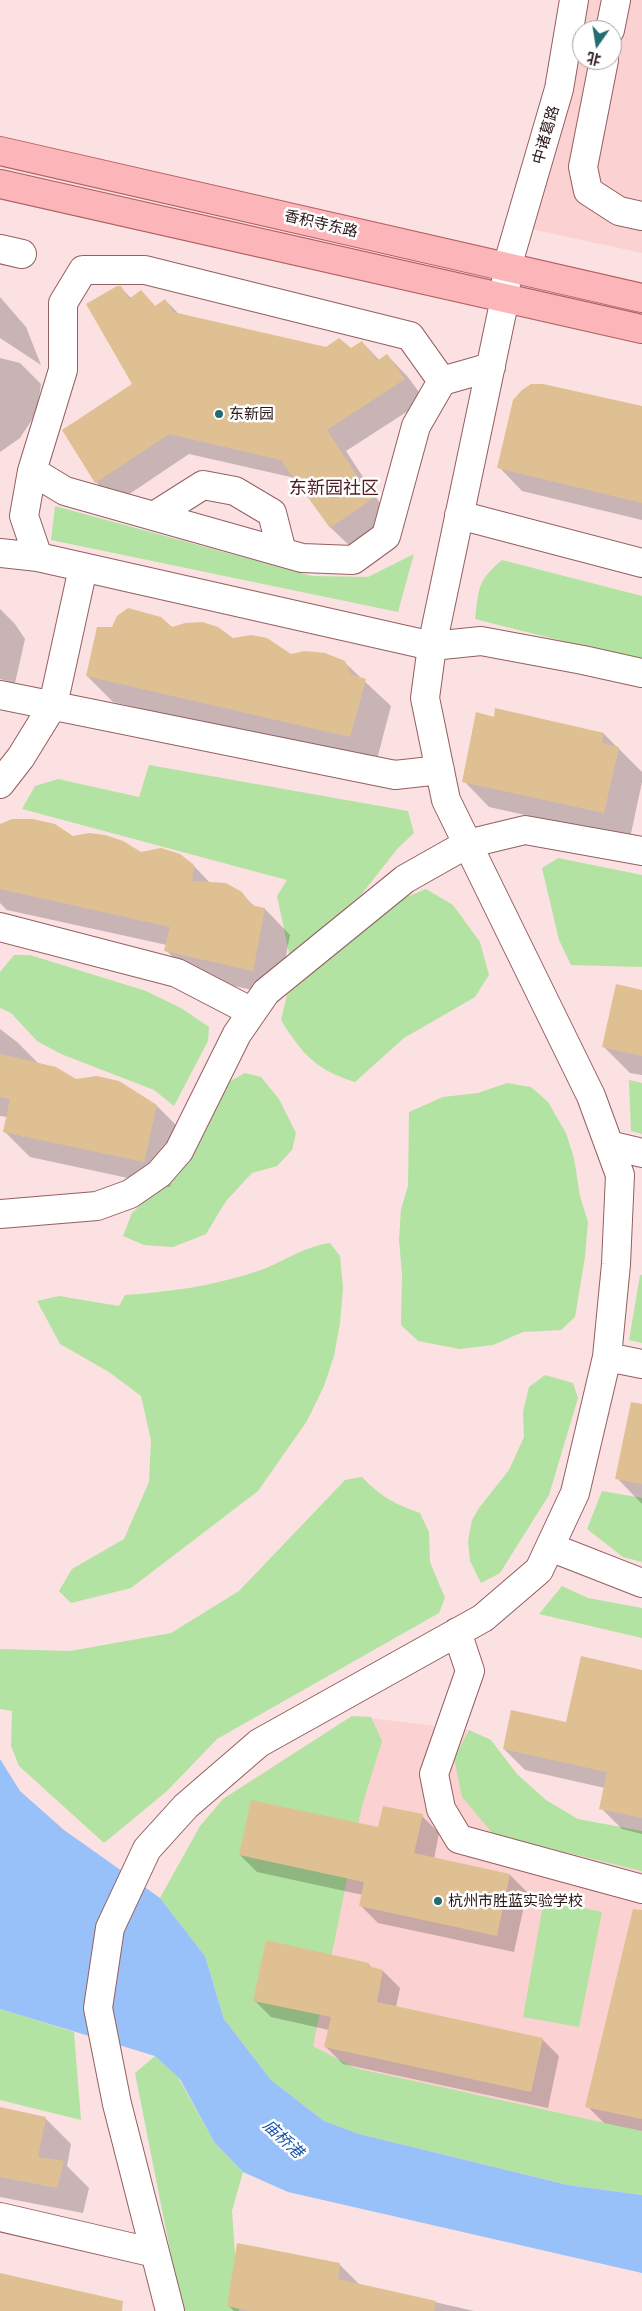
<!DOCTYPE html>
<meta charset="utf-8">
<style>
body{margin:0}
#map{position:relative;width:642px;height:2311px;overflow:hidden;background:#fbe1e1;font-family:"Playfair Display","Noto Sans SC",serif}
canvas{display:block}
.north{position:absolute;left:572px;top:20px;width:50px;height:50px;box-sizing:border-box;background:#fff;border:1px solid #aaa1a2;border-radius:50%;rotate:193deg;font-size:14px;font-weight:700;line-height:20px;text-align:center;color:#2a1516}
.north::after{content:'';display:block;margin:auto;width:18px;height:22px;background:#216d6f;clip-path:polygon(50% 0,100% 100%,50% 72%,0 100%)}
</style>
<div id="map">
<canvas width="642" height="2311"></canvas>
<div class="north">北</div>
</div>
<script>
const c = document.querySelector('canvas').getContext('2d');
c.lineJoin = 'round';
function fillPath(path, color) { c.fillStyle = color; c.fill(path, 'evenodd'); }
function stroke(path, color, width, dash) { c.strokeStyle = color; c.lineWidth = width; c.lineCap = dash ? 'butt' : 'round'; c.setLineDash(dash || []); c.stroke(path); }
function write(font, color, halo, rows, align = 'center') {
  c.font = font + ' "Playfair Display","Noto Sans SC",serif'; c.lineWidth = 5; c.setLineDash([]); c.textBaseline = 'middle'; c.strokeStyle = halo; c.fillStyle = color; for (const [text, x, y, turn = 0] of rows) {
    c.save(); c.translate(x, y); c.rotate((+turn || 0) * Math.PI / 180); c.textAlign = isNaN(turn) ? turn : align; if (halo) c.strokeText(text, 0, 0); c.fillText(text, 0, 0); c.restore();
  }
}
fillPath(new Path2D(`
 M581,0H642V253L531,229ZM582,30H612V60H582Z
 M352,1716L469,1730L454,1758L494,1835L642,1871V2131L355,2068L313,2046L223,1799Z`), '#fbd1d1');
fillPath(new Path2D(`
 M55,506L312,576L368,577L414,554L398,612L51,540Z
 M502,560L642,596V661L475,619C479,588 477,581 502,560Z
 M149,765L408,811L414,833L398,848L361,895L290,957L277,896L287,880L22,809L35,786L58,779L139,797Z
 M558,858L642,875V967L571,965L559,940L542,868Z
 M426,889L453,905L480,942L489,975L475,997L404,1038L355,1082C316,1070 302,1054 281,1020L287,995L392,903Z
 M14,955H30L146,991L181,1008L209,1027L208,1041L174,1106L154,1090L61,1054L37,1041L11,1013L0,1008V972Z
 M245,1073L261,1077L279,1099L296,1133L292,1150L277,1166L252,1173L226,1201L206,1234L173,1247L144,1245L123,1236L132,1213L152,1194L172,1181L227,1083Z
 M629,1080L642,1083V1134L631,1131Z
 M507,1083L531,1087L548,1102L566,1133L574,1158L580,1196L588,1222L585,1257L575,1317L561,1330L523,1332L493,1345L460,1349L418,1341L401,1325L402,1275L399,1240L401,1209L408,1186L409,1112L443,1097L478,1093Z
 M330,1243L340,1256L343,1288L340,1323L334,1356L324,1386L307,1421L258,1491L131,1588L71,1603L59,1591L72,1569L124,1539L149,1482L151,1440L141,1396L109,1372L60,1344L37,1301L59,1296L119,1306L125,1295C170,1292 212,1286 255,1272C283,1263 299,1248 330,1243Z
 M640,1275H642V1343L629,1340Z
 M545,1375L573,1383L578,1398L549,1495L500,1573L481,1583L470,1561L468,1541L472,1520L479,1508L509,1470L524,1437L523,1412L529,1387Z
 M362,1477C381,1497 395,1504 420,1513L429,1532L430,1562L445,1598L439,1613L217,1739L167,1791L104,1843L19,1766L11,1746L12,1711L0,1709V1649L70,1651L171,1633L239,1591L345,1480Z
 M602,1491L642,1498V1562L623,1557L587,1529Z
 M562,1586L588,1598L642,1608V1638L539,1614Z
 M352,1716L371,1717L382,1741L362,1806L313,2046L355,2068L642,2131V2195L568,2185L359,2134L324,2121L271,2080L224,2019L205,1956L160,1898L200,1826L223,1799Z
 M469,1730L491,1740L517,1774L546,1800L578,1819L642,1831V1871L494,1835L462,1797L454,1758Z
 M544,1899L602,1912L579,2027L523,2017Z
 M0,2009L74,2032L81,2120L0,2100Z
 M155,2056L178,2077L214,2142L243,2172L232,2211L239,2311H182L135,2073Z`), '#b3e3a2');
fillPath(new Path2D(`
 M0,1759L20,1791L64,1830L160,1898L205,1956L224,2019L271,2080L324,2121L359,2134L568,2185L642,2195V2273L288,2192L243,2172L214,2142L180,2079L155,2056L0,2009Z`), '#98c0f9');
fillPath(new Path2D(`
 M120,287L132,299L141,291L156,307L165,300L179,314L326,348L351,349L362,342L380,361L387,355L407,376L425,400L346,451L391,520L352,548L331,528L295,478L189,454L116,503L96,482L134,384Z
 M0,297L26,327L41,365L0,338Z
 M0,358L20,363L41,384L37,412L20,438L0,452Z
 M642,408V520L522,491L499,467Z
 M0,609L15,624L25,639L15,683L0,679Z
 M172,629L291,655L344,662L391,706L376,763L113,702L87,676Z
 M495,719L604,734L642,772V782L630,838L489,807L464,781Z
 M0,825L72,838L194,866L210,883L241,893L255,907L265,909L290,935L278,996L191,976L166,950L167,945L7,910L0,903Z
 M642,991V1075L630,1073L604,1047Z
 M0,1029L17,1042L40,1065L76,1080L157,1106L183,1132L170,1187L30,1157L4,1131L7,1117L0,1116Z
 M642,1420V1504L617,1478Z
 M642,1671V1834L622,1829L601,1808L605,1788L525,1770L504,1749L567,1724Z
 M422,1816L439,1833L434,1859L510,1875L527,1892L514,1952L378,1923L361,1906L363,1895L257,1872L240,1855L379,1828Z
 M642,1916V2131L604,2123L587,2106Z
 M368,1964L373,1969L383,1971L400,1988L396,2007L542,2039L559,2056L548,2108L343,2064L326,2047L329,2030L271,2017L254,2000Z
 M0,2108L45,2118L71,2144L67,2166L89,2188L83,2213L0,2197Z
 M339,2264L360,2285L474,2311H234L229,2306Z`), '#0003');
fillPath(new Path2D(`
 M117,286H121L129,299L141,290L155,306L165,299L173,312L326,347L339,338L351,348L362,341L377,361L387,354L405,379L327,430L372,499L330,528L281,460L169,434L95,483L62,430L132,384L86,304Z
 M531,384H543L642,406V503L497,468L513,400L522,390Z
 M128,608L161,617L172,627L185,623L202,622L218,627L233,638L251,635L267,638L291,654L305,651L325,653L345,661L351,674L366,679L350,737L86,676L97,627H112L117,616Z
 M495,708L604,733L602,743L619,747L604,813L462,782L476,712L494,717Z
 M12,819H33L55,824L73,836L89,833L105,835L123,841L141,852L161,848L180,854L194,865L192,881L226,883L242,892L251,905L265,908L253,971L164,951L170,927L0,889V824Z
 M616,984L642,990V1056L602,1047Z
 M0,1054L56,1067L76,1079L97,1076L119,1081L157,1105L144,1162L3,1132L10,1099L0,1097Z
 M631,1402L642,1404V1484L615,1479Z
 M581,1656L642,1670V1818L599,1809L607,1772L503,1749L511,1710L566,1722Z
 M251,1800L378,1827L383,1806L423,1814L414,1853L510,1874L497,1936L359,1906L364,1882L239,1855Z
 M633,1909L642,1910V2119L585,2107Z
 M266,1940L369,1963L368,1966L383,1970L377,2002L543,2038L531,2092L324,2047L331,2017L253,2001Z
 M0,2107L46,2117L38,2157L64,2161L57,2188L0,2177Z
 M237,2243L340,2263L338,2279L436,2301L434,2311H249L227,2306Z
 M0,2273L123,2301L122,2311H0Z`), '#dfc092');
const minor = new Path2D(`
 M610,30L616,0
 M604,60L583,167L588,191L619,211L642,216
 M0,249L22,254
 M32,471L65,491L302,558L353,560L386,536L416,426L442,381L491,367
 M459,515L642,563
 M154,516L203,485L235,491L272,513L282,552
 M0,553L38,557L432,646L481,641L583,660L642,673
 M38,557L24,516L32,471L63,370V303L83,270H145L410,336L442,381
 M0,695L395,775L440,770
 M0,784L21,757L53,705L83,568
 M0,927L177,973L252,1012
 M609,1145L642,1153
 M0,1214L97,1206L130,1194L159,1174L179,1151L237,1034L266,992L405,879L467,844L525,830L642,851
 M607,1357L642,1364
 M550,1547L642,1583
 M457,1632L470,1671L434,1774L441,1809L459,1839L642,1889
 M0,2217L155,2253
 M170,2311L117,2104L98,2008L110,1928L147,1849L186,1806L259,1743L483,1618L539,1570L575,1493L607,1357L616,1264L620,1175L591,1096L446,800L425,698L432,646L505,298L507,267L559,89L574,0`);
const major = new Path2D(`
 M0,151L642,298
 M0,184L642,329`);
stroke(minor, '#945f60', 30);
stroke(major, '#b15e62', 30);
stroke(minor, '#fff', 28);
stroke(major, '#fcb6b9', 28);
for (const [x, y, r, color] of [
 [219,414,5,"#216d6f"],
 [438,1901,5,"#216d6f"]
]) { const dot = new Path2D(); dot.arc(x, y, r, 0, 2 * Math.PI); c.fillStyle = color; c.fill(dot); stroke(dot, '#fff', 2); }
write('15px', '#2a1516', '#fff', [
 ["中诸葛路",546,135,-74],
 ["香积寺东路",321,224,13]
]);
write('15px', '#2a1516', '#fff', [
 ["东新园",229,414],
 ["杭州市胜蓝实验学校",448,1901]
], 'left');
write('italic 16px', '#1654a8', '#fff', [
 ["庙桥港",283,2139,43]
]);
write('18px', '#4d1e22', '#fff', [
 ["东新园社区",334,488]
]);
</script>
